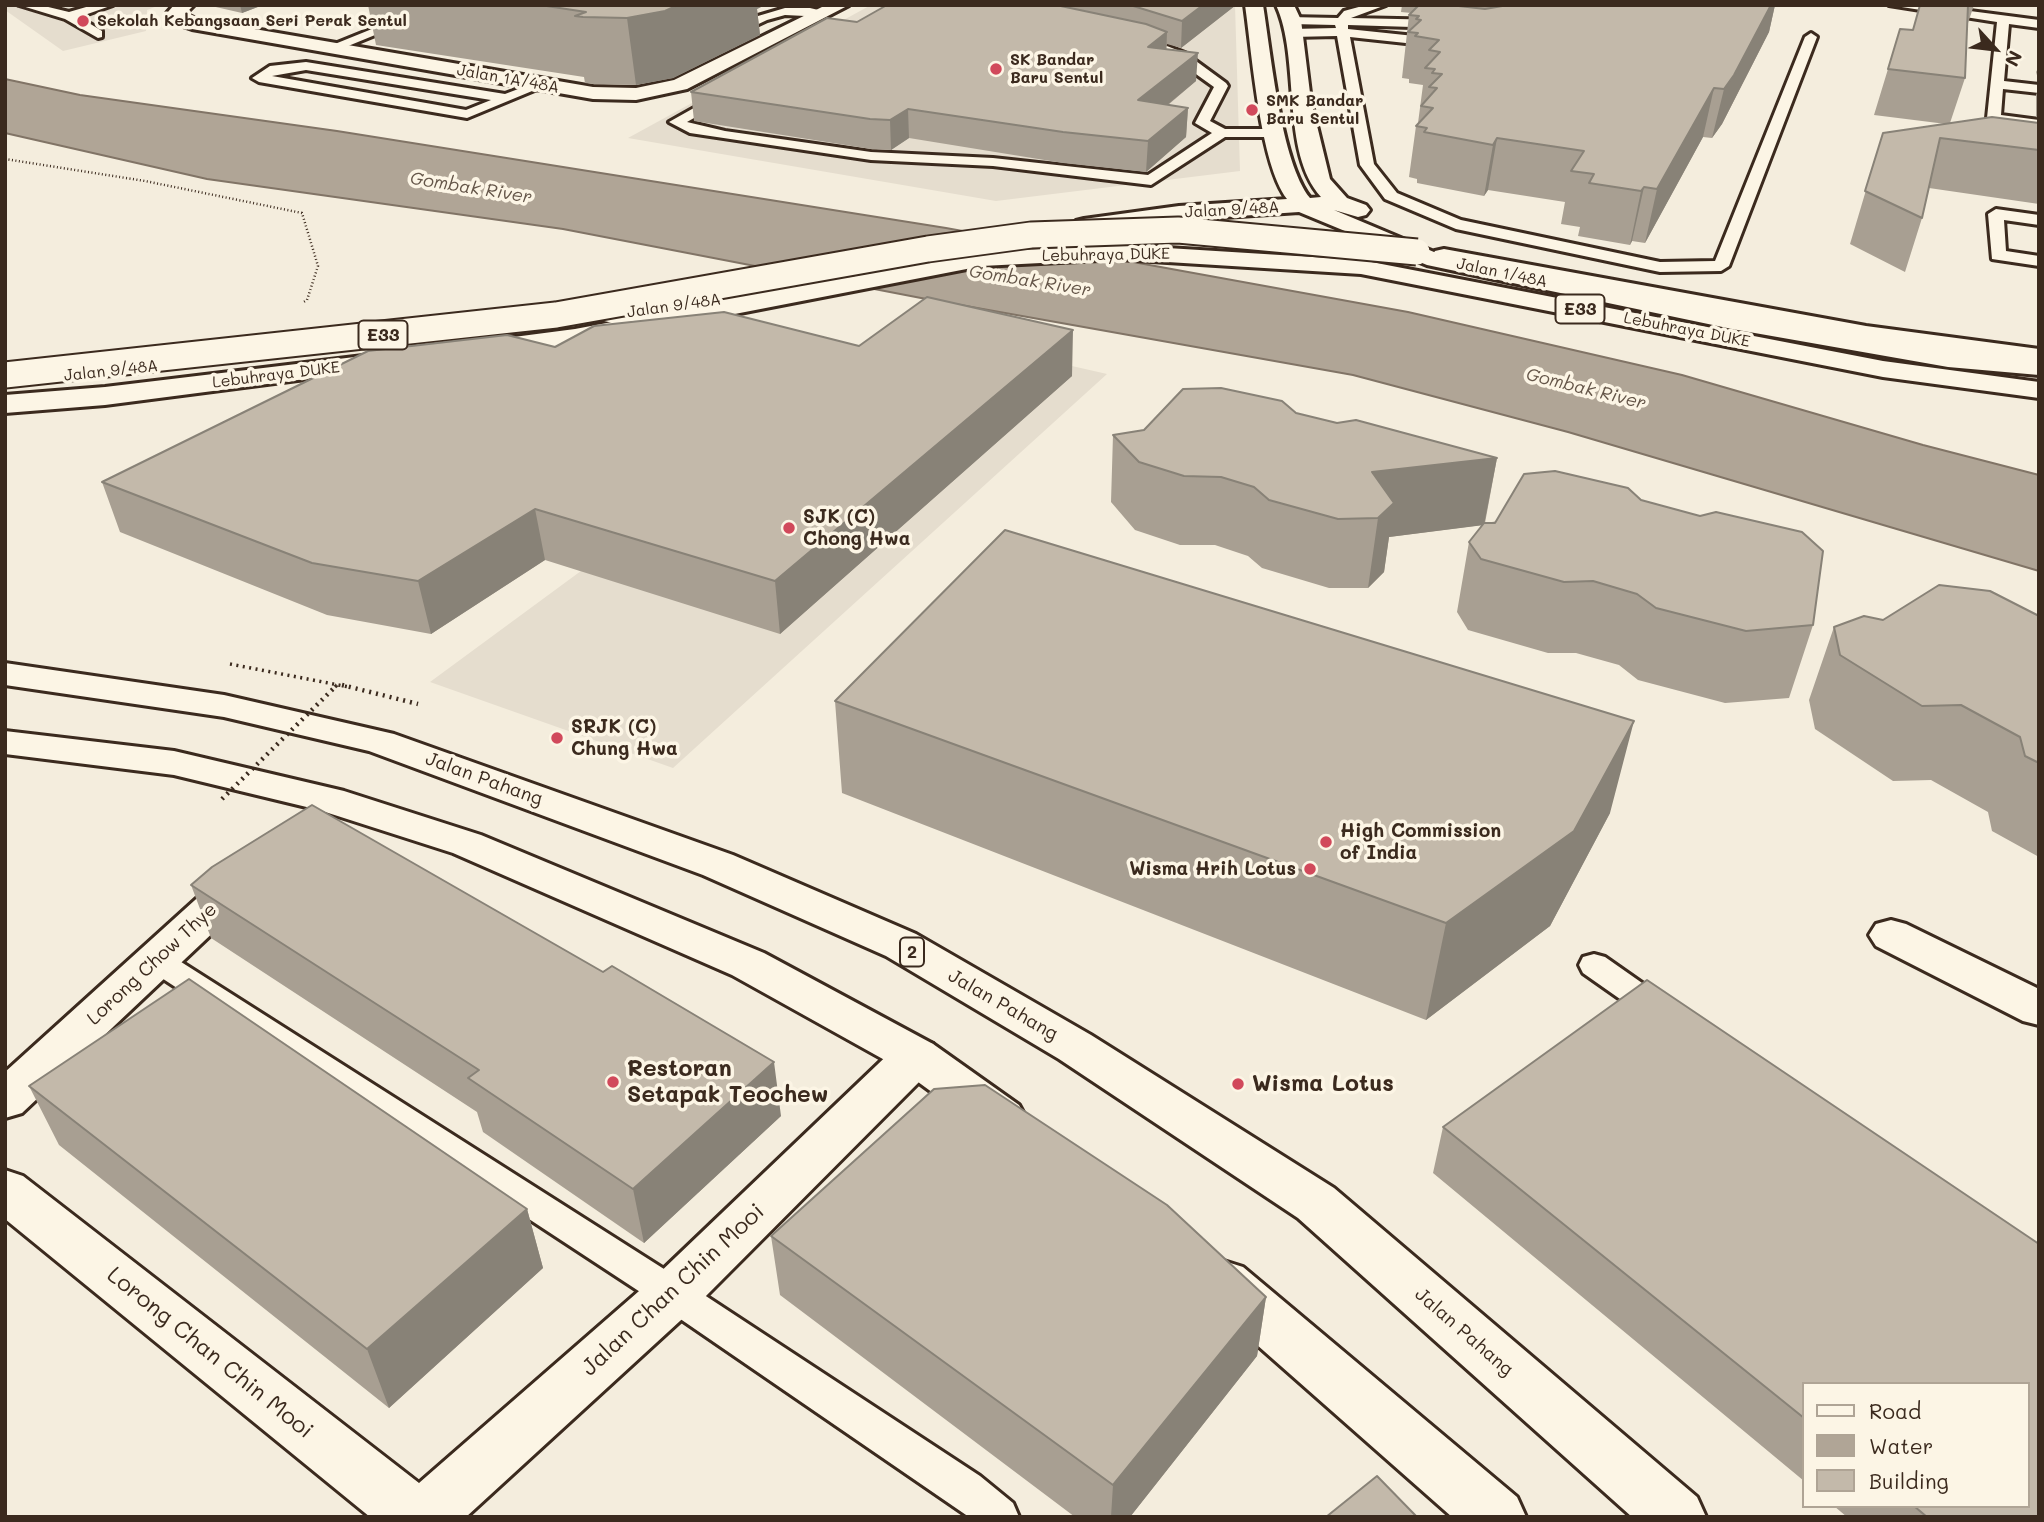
<!DOCTYPE html>
<style>
body{margin:0}
#map{position:relative;width:2044px;height:1522px;overflow:hidden;background:#f4eddd;font-family:Mali,sans-serif}
canvas{display:block}
.frame{position:absolute;inset:0;border:7px solid #3b2a1e;pointer-events:none}
.legend{position:absolute;left:1802px;top:1382px;width:228px;height:126px;box-sizing:border-box;background:#fcf5e5;border:2px solid #afa495;margin:0;padding:9px 12px;list-style:none;font-size:21px;color:#3b2a1e}
.legend li{display:flex;align-items:center;gap:14px;height:35px}
.legend b{width:35px;border:2px solid #afa495}
.north{position:absolute;left:1960px;top:14px;width:70px;height:70px;-webkit-text-stroke:5px #fcf5e5;paint-order:stroke;rotate:117deg;font-size:19px;font-weight:700;line-height:28px;text-align:center;color:#3b2a1e}
.north::after{content:'';display:block;margin:auto;width:24px;height:32px;background:#3b2a1e;clip-path:polygon(50% 0,100% 100%,50% 72%,0 100%)}
</style>
<div id="map">
<canvas width="2044" height="1522"></canvas>
<div class="frame"></div>
<ul class="legend">
<li><b style="height:9px;background:#fcf5e5"></b>Road</li>
<li><b style="height:19px;background:#b0a596"></b>Water</li>
<li><b style="height:19px;background:#c3b9aa"></b>Building</li>
</ul>
<div class="north">N</div>
</div>
<script>
const c = document.querySelector('canvas').getContext('2d');
c.lineJoin = 'round';
function fillPath(path, color) { c.fillStyle = color; c.fill(path, 'evenodd'); }
function stroke(path, color, width, dash) { c.strokeStyle = color; c.lineWidth = width; c.lineCap = dash ? 'butt' : 'round'; c.setLineDash(dash || []); c.stroke(path); }
function write(font, color, halo, rows, align = 'center') {
  c.font = font + ' Mali,sans-serif'; c.lineWidth = 7; c.setLineDash([]); c.textBaseline = 'middle'; c.strokeStyle = halo; c.fillStyle = color; for (const [text, x, y, turn = 0] of rows) {
    c.save(); c.translate(x, y); c.rotate((+turn || 0) * Math.PI / 180); c.textAlign = isNaN(turn) ? turn : align; if (halo) c.strokeText(text, 0, 0); c.fillText(text, 0, 0); c.restore();
  }
}
fillPath(new Path2D(`
 M5,5H160L147,10L146,31L63,51L5,10Z
 M871,5H1235L1240,171L996,201L628,138Z
 M910,329L1107,374L673,768L430,682Z`), '#e5ddce');
const water = new Path2D(`
 M5,79L80,95L337,131L946,228L1408,312L1682,375L1923,445L2039,475V571L1568,432L1353,375L921,298L563,229L207,179L5,133Z`);
fillPath(water, '#b0a596');
stroke(water, '#817466', 2);
const service = new Path2D(`
 M19,5H40L69,12L93,5H113L79,17L102,31V37L98,38L65,19Z
 M1366,5H1386L1351,18L1444,20L1450,24L1444,28L1348,25V29L1443,39L1449,43L1443,47L1350,37L1374,164L1397,193L1461,220L1660,262L1715,261L1805,37L1811,33L1817,37L1729,266L1721,271L1660,272L1456,229L1385,199L1360,165L1337,36L1292,37L1286,33L1292,29L1336,28L1335,25L1292,24L1286,20L1288,17L1338,18L1344,11Z
 M1889,5H1924L2039,20V28L2009,24L2004,81L2039,85V93L2003,89L2001,115L2039,120V128L1994,122L1987,118L1997,22Z
 M785,8H810L831,13L825,17L785,15L767,20L731,37L721,34L748,19Z
 M404,16L414,19L336,51L325,48Z
 M1133,33L1185,53L1226,83L1228,86L1210,121L1225,129H1275L1282,133L1275,137H1225L1151,185L993,166L871,160L690,133L669,122L724,91L729,92V98L687,122L725,131L871,152L993,158L1148,175L1212,133L1195,123L1214,87L1175,59L1129,40L1127,37Z
 M306,62L505,94L542,80L549,84L467,118L259,82L252,78L270,66ZM306,70L491,100L466,110L272,76Z
 M1996,209L2039,215V225L2004,220L2006,251L2039,256V266L1992,259L1988,214Z
 M156,949L167,953L686,1283L980,1476L1013,1503L1019,1517H969L660,1305L145,967L141,960L145,953Z
 M1594,954L1605,957L1672,1004L1676,1012L1672,1020L1661,1023L1650,1020L1583,973L1579,965L1583,957Z`);
const minor = new Path2D(`
 M174,5H194L185,14L196,19L593,87L636,88L674,80L826,5H849L687,89L636,100L593,99L192,29L174,23L167,13Z
 M241,868L256,872L262,882L256,892L22,1113L5,1118V1072L226,872Z
 M1891,920L1906,924L2039,989V1025L2023,1021L1876,946L1869,935L1876,924Z
 M916,1039L933,1044L939,1056L933,1068L692,1310L466,1517H370L5,1219V1170L23,1176L419,1483L654,1278L899,1044Z`);
const secondary = new Path2D(`
 M1245,5H1263C1271,54 1281,162 1310,198L1321,197C1280,151 1301,59 1276,5H1294L1301,20L1311,101L1330,179L1347,198L1366,205L1370,210L1366,215L1358,217L1334,210L1434,252L1732,313L1948,351L2039,359V375L1948,367L1732,329L1427,265L1299,212L1179,220L1084,233L1076,231L1072,226L1076,221L1084,219L1179,206L1287,199C1260,164 1252,53 1245,5Z
 M836,269L845,272L849,277L845,282L702,312L613,323L604,321L600,315L604,309L613,307L702,296Z`);
const primary = new Path2D(`
 M5,663L224,695L394,734L733,855L916,934L1091,1035L1334,1188L1697,1497L1706,1517H1632L1298,1218L1059,1059L886,956L703,875L369,751L224,717L5,685Z
 M5,731L174,751L344,791L481,835L764,953L933,1044L1019,1105L1026,1118L1019,1131L1002,1137L985,1131L899,1068L732,975L453,853L319,810L174,775L5,754Z
 M1224,1261L1243,1267L1517,1497L1526,1517H1452L1205,1299L1198,1283L1205,1267Z`);
const motorway = new Path2D(`
 M1119,245L1361,260L1883,361L2039,382V398L1883,377L1361,274L1119,259L982,266L575,345L483,357L473,355L469,349L473,343L483,341L575,329L982,252Z
 M1444,249L1866,326L2039,349V365L1866,342L1435,261L1432,256L1435,251Z
 M388,353L398,355L402,361L398,367L105,405L5,413V395L105,387Z`);
stroke(service, '#3b2a1e', 6);
stroke(minor, '#3b2a1e', 6);
stroke(secondary, '#3b2a1e', 6);
stroke(primary, '#3b2a1e', 6);
stroke(motorway, '#3b2a1e', 6);
stroke(new Path2D(`
 M5,159L145,181L302,213L318,266L307,300L302,303`), '#3b2a1e', 2.5, [1, 2.5]);
stroke(new Path2D(`
 M230,664L349,687`), '#3b2a1e', 3.5, [2, 4.5]);
stroke(new Path2D(`
 M342,685L418,704`), '#3b2a1e', 4.5, [2, 5]);
fillPath(service, '#fcf5e5');
fillPath(minor, '#fcf5e5');
fillPath(secondary, '#fcf5e5');
fillPath(primary, '#fcf5e5');
fillPath(motorway, '#fcf5e5');
const motorwayBridge = new Path2D(`
 M5,375L556,315L928,249L1031,235L1178,230L1417,252`);
stroke(motorwayBridge, '#3b2a1e', 29, []);
stroke(new Path2D(`
 M335,687L338,684`), '#3b2a1e', 3.5, [2, 4.5]);
stroke(new Path2D(`
 M222,799L337,685`), '#3b2a1e', 4.5, [2, 5]);
stroke(motorwayBridge, '#fcf5e5', 25);
fillPath(new Path2D(`
 M207,5H263L242,13Z
 M368,5H765L757,9L760,35L673,78L636,85L593,84L585,83L584,77L376,45Z
 M887,5H1236L1181,48L1167,44L1166,49L1196,81L1168,105L1188,108L1186,137L1146,172L1063,163L909,138L891,150L871,149L694,121L691,92L857,22Z
 M1402,5H1775L1769,32L1722,124L1712,138L1703,137L1645,243L1632,241L1630,245L1578,236L1580,227L1561,224L1565,202L1488,190L1484,196L1417,183V179L1409,177L1416,126L1418,123L1423,85L1409,83V79L1402,78L1409,15L1411,13L1401,12Z
 M1920,5H1974L1967,26L1965,78L1950,123H2037L2039,119V204L1929,188L1922,218L1905,272L1850,244L1883,133L1946,124L1874,115L1888,69L1913,30Z
 M2039,66V82L2036,72Z
 M2039,88V118L2036,117V95Z
 M859,346L1072,376L780,634L545,560L431,634L327,615L120,532L102,482Z
 M1337,423L1497,458L1485,523L1641,500L1813,625L1789,698L1725,703L1638,680L1619,665L1576,653H1548L1468,630L1457,612L1469,542L1482,525L1389,537L1384,572L1368,588H1329L1262,568L1248,556L1215,545H1180L1135,530L1111,502L1113,435Z
 M2039,616V857L1992,831L1988,812L1931,780L1893,781L1815,729L1809,700L1834,627L1883,620Z
 M835,701L1610,813L1550,926L1426,1020L842,793Z
 M191,885L781,1116L644,1243L483,1132L477,1112L211,938Z
 M1647,980L2039,1244V1517H1847L1834,1506H2028V1384H1804V1481L1433,1173L1443,1127Z
 M29,1086L527,1209L543,1268L389,1408L59,1145Z
 M771,1236L1266,1297L1257,1356L1130,1517H1075L780,1295Z`), '#a89f92');
fillPath(new Path2D(`
 M240,5H263L242,13Z
 M678,5H765L757,9L760,35L673,78L636,85L627,18Z
 M1203,5H1236L1181,48L1182,21Z
 M1771,5H1775L1769,32L1722,124L1712,138L1724,89Z
 M1167,32L1166,60L1148,47Z
 M1198,53L1196,81L1137,130L1138,100Z
 M1714,88L1703,137L1645,243L1657,189Z
 M1188,108L1186,137L1146,172L1148,141Z
 M908,109L909,138L891,150L890,120Z
 M1497,138L1488,190L1484,196L1493,145Z
 M1644,187L1632,241L1630,245L1641,191Z
 M1073,330L1072,376L780,634L775,581Z
 M1497,458L1484,525L1389,537L1384,572L1368,588L1378,518L1372,472Z
 M535,509L545,560L431,634L418,581Z
 M1634,721L1610,813L1550,926L1426,1020L1446,923Z
 M774,1062L781,1116L644,1243L633,1189Z
 M527,1209L543,1268L389,1408L367,1349Z
 M1266,1297L1257,1356L1130,1517H1111L1113,1485Z`), '#888277');
const building = new Path2D(`
 M540,5H678L665,11L627,18L583,17L575,16L586,12Z
 M887,5H1056L1146,24L1167,32L1148,47L1198,53L1138,100L1188,108L1148,141L1063,132L908,109L890,120L870,119L691,92L827,18L857,22Z
 M1130,5H1203L1182,21Z
 M1419,5H1450L1485,9L1508,5H1771L1734,75L1724,89L1714,88L1657,189L1644,187L1641,191L1589,183L1594,174L1571,171L1584,151L1497,138L1493,145L1424,132L1427,128L1416,126L1433,108L1421,106L1437,88L1429,87L1442,74L1432,73L1435,69L1425,68L1440,52L1429,50L1439,40L1415,36L1418,33L1408,32L1421,20L1416,19L1419,16L1409,15Z
 M1920,5H1968L1965,78L1888,69L1900,29L1913,30Z
 M1992,117L2039,123V150L1940,138L1922,218L1865,191L1883,133Z
 M927,297L1073,330L775,581L535,509L418,581L312,563L102,482L368,351L507,335L555,347L594,326L724,312L859,346Z
 M1221,388L1282,401L1296,413L1337,423L1356,420L1497,458L1372,472L1394,503L1378,518L1338,519L1269,500L1254,487L1221,477L1184,476L1139,462L1113,435L1144,430L1183,389Z
 M1555,471L1628,488L1641,500L1700,516L1716,512L1802,532L1823,551L1813,625L1746,631L1656,608L1637,594L1593,581L1564,582L1481,559L1469,542L1484,523H1495L1524,474Z
 M1005,530L1634,721L1574,831L1446,923L835,701Z
 M1939,585L1990,591L2039,616V763L2025,756L2020,737L1961,705L1922,706L1840,655L1834,627L1864,616L1883,620Z
 M312,805L603,972L612,966L774,1062L633,1189L468,1078L479,1070L191,885L212,867Z
 M189,979L527,1209L367,1349L29,1086Z
 M1647,980L2039,1244V1517H1927L1914,1506H2028V1384H1804V1418L1443,1127Z
 M985,1085L1167,1205L1266,1297L1113,1485L771,1236L934,1089Z
 M1377,1476L1417,1517H1326Z`);
fillPath(building, '#c3b9aa');
stroke(building, '#888277', 2);
for (const [x, y, r, color] of [
 [83,21,7,"#d1495b"],
 [996,69,7,"#d1495b"],
 [1252,110,7,"#d1495b"],
 [789,528,7,"#d1495b"],
 [557,738,7,"#d1495b"],
 [1326,842,7,"#d1495b"],
 [1310,869,7,"#d1495b"],
 [613,1082,7,"#d1495b"],
 [1238,1084,7,"#d1495b"]
]) { const dot = new Path2D(); dot.arc(x, y, r, 0, 2 * Math.PI); c.fillStyle = color; c.fill(dot); stroke(dot, '#fcf5e5', 2.5); }
write('bold 16px', '#3b2a1e', '#fcf5e5', [
 ["Sekolah Kebangsaan Seri Perak Sentul",97,21],
 ["SK Bandar",1010,60],
 ["Baru Sentul",1010,78],
 ["SMK Bandar",1266,101],
 ["Baru Sentul",1266,119]
], 'left');
write('16px', '#3b2a1e', '#fcf5e5', [
 ["Jalan 1A/48A",508,79,10],
 ["Jalan 9/48A",1232,210,-3],
 ["Lebuhraya DUKE",1106,255,-1],
 ["Jalan 1/48A",1502,273,12],
 ["Jalan 9/48A",674,306,-8],
 ["Lebuhraya DUKE",1687,330,11],
 ["Jalan 9/48A",111,371,-6],
 ["Lebuhraya DUKE",276,375,-7]
]);
write('italic 18px', '#645548', '#fcf5e5', [
 ["Gombak River",471,188,9],
 ["Gombak River",1030,281,9],
 ["Gombak River",1586,389,14]
]);
for (const [x, y, w] of [
 [1580,309,49],
 [383,335,49],
 [912,952,24]
]) { const box = new Path2D(); box.roundRect(x - w / 2, y - 14.5, w, 29, 5); c.fillStyle = '#fcf5e5'; c.fill(box); stroke(box, '#3b2a1e', 2); }
write('bold 18px', '#3b2a1e', null, [
 ["E33",1580,309],
 ["E33",383,335],
 ["2",912,952]
]);
write('bold 19px', '#3b2a1e', '#fcf5e5', [
 ["SJK (C)",803,517],
 ["Chong Hwa",803,539],
 ["SRJK (C)",571,727],
 ["Chung Hwa",571,749],
 ["High Commission",1340,831],
 ["of India",1340,853],
 ["Wisma Hrih Lotus",1296,869,"right"]
], 'left');
write('19px', '#3b2a1e', '#fcf5e5', [
 ["Jalan Pahang",484,779,20],
 ["Lorong Chow Thye",152,964,-43],
 ["Jalan Pahang",1003,1005,30],
 ["Jalan Pahang",1464,1332,41]
]);
write('bold 23px', '#3b2a1e', '#fcf5e5', [
 ["Restoran",627,1069],
 ["Setapak Teochew",627,1095],
 ["Wisma Lotus",1252,1084]
], 'left');
write('23px', '#3b2a1e', '#fcf5e5', [
 ["Jalan Chan Chin Mooi",673,1290,-43],
 ["Lorong Chan Chin Mooi",210,1353,39]
]);
</script>
